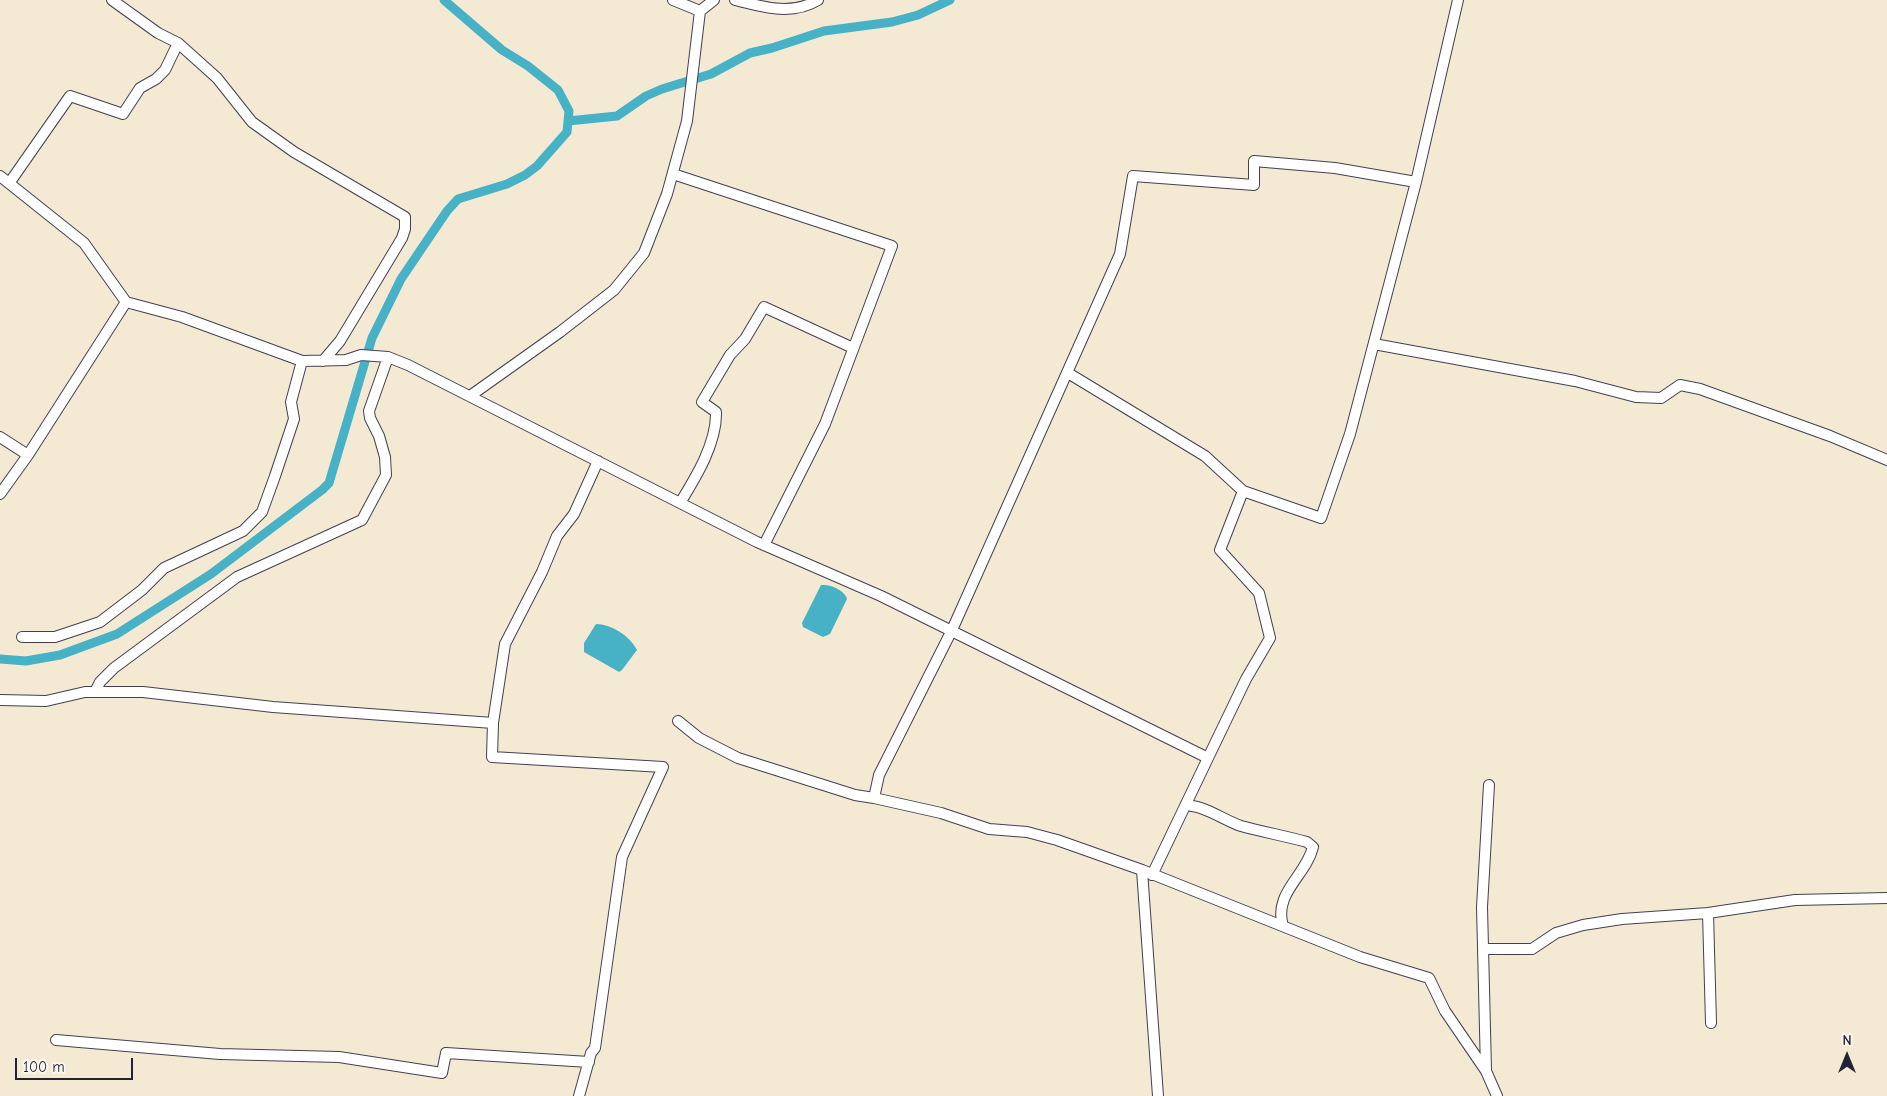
<!DOCTYPE html>
<style>
body{margin:0}
#map{position:relative;width:1887px;height:1096px;overflow:hidden;background:#f4ead4;font-family:"Comic Neue",sans-serif}
canvas{display:block}
.north{position:absolute;left:1822px;top:1031px;width:50px;height:50px;-webkit-text-stroke:4px #fbf7ec;paint-order:stroke;rotate:0deg;font-size:14px;font-weight:700;line-height:20px;text-align:center;color:#22223b}
.north::after{content:'';display:block;margin:auto;width:18px;height:22px;background:#22223b;clip-path:polygon(50% 0,100% 100%,50% 72%,0 100%)}
.scale{position:absolute;left:15px;top:1058px;width:118px;height:22px;box-sizing:border-box;border:2px solid #22223b;border-top:0;padding-left:6px;font-size:15px;line-height:18px;white-space:nowrap;color:#22223b;-webkit-text-stroke:4px #fbf7ec;paint-order:stroke}
</style>
<div id="map">
<canvas width="1887" height="1096"></canvas>
<div class="north">N</div>
<div class="scale">100 m</div>
</div>
<script>
const c = document.querySelector('canvas').getContext('2d');
c.lineJoin = 'round';
function fillPath(path, color) { c.fillStyle = color; c.fill(path, 'evenodd'); }
function stroke(path, color, width, dash) { c.strokeStyle = color; c.lineWidth = width; c.lineCap = dash ? 'butt' : 'round'; c.setLineDash(dash || []); c.stroke(path); }
fillPath(new Path2D(`
 M821,585C830,584 845,590 847,599L830,634L823,637L803,627L802,623Z
 M596,624C611,624 630,636 637,650L622,670L619,672L584,652V643Z`), '#47b1c6');
stroke(new Path2D(`
 M568,121L617,116L646,96L662,89L711,74L750,53L772,48L824,31L892,22L918,15L950,0
 M0,659L26,661L60,655L117,634L211,574L322,490L329,483L372,338L401,279L447,211L458,199L507,184L525,175L537,166L567,132L569,111L558,90L528,66L502,50L444,0`), '#47b1c6', 9);
const minor = new Path2D(`
 M112,0L158,33L178,43L217,78L252,122L294,152L405,217V229L402,238L340,341L323,361
 M673,0L700,11L714,0
 M735,0C763,7 792,16 818,0
 M673,174L892,246L825,424L764,545
 M0,176L84,243L126,302L182,317L302,361L346,360L361,355L388,357L408,365L757,542L881,596L1208,758L1246,679L1270,638L1259,593L1220,550L1243,491L1321,518L1350,434L1416,182L1458,0
 M10,182L70,96L123,114L140,88L156,79L165,70L178,43
 M1416,182L1335,168L1254,161V185L1133,176L1120,254L952,630L879,775L874,798L941,813L989,829L1027,832L1057,840L1142,870L1360,957L1429,978L1445,1011L1486,1071L1497,1096
 M1374,344L1575,381L1636,397L1661,398L1680,385L1700,389L1830,436L1887,460
 M1068,373L1205,456L1243,491
 M470,396L560,332L614,290L644,253L667,194L687,121L700,11
 M0,437L28,455
 M0,494L28,455L126,302
 M680,503C696,477 717,443 716,412L702,402L730,355L745,339L764,307L853,348
 M22,637H55L100,622L142,590L164,568L243,531L262,512L275,476L294,419L291,402L302,361
 M95,692L100,682L114,668L237,577L362,520L386,475L385,457L379,436L370,418L369,411L388,357
 M0,700L46,701L85,692H143L273,707L493,723L492,757L663,767L622,857L595,1048L591,1053L579,1096
 M678,721L699,738L738,758L855,795L874,798
 M493,723L505,644L542,572L557,536L574,514L598,461
 M1187,802L1191,806C1204,806 1226,821 1241,826C1263,832 1285,836 1307,842L1313,847C1306,876 1273,893 1283,926
 M1142,870L1158,1096
 M1152,875L1208,758
 M1483,949H1532L1556,933L1583,925L1622,919L1708,913
 M1711,1023L1708,913L1795,900L1887,898
 M56,1040L220,1054L339,1057L442,1073L446,1053L589,1062
 M1486,1070L1482,907L1489,785`);
stroke(minor, '#424052', 12);
stroke(minor, '#fff', 10);
</script>
